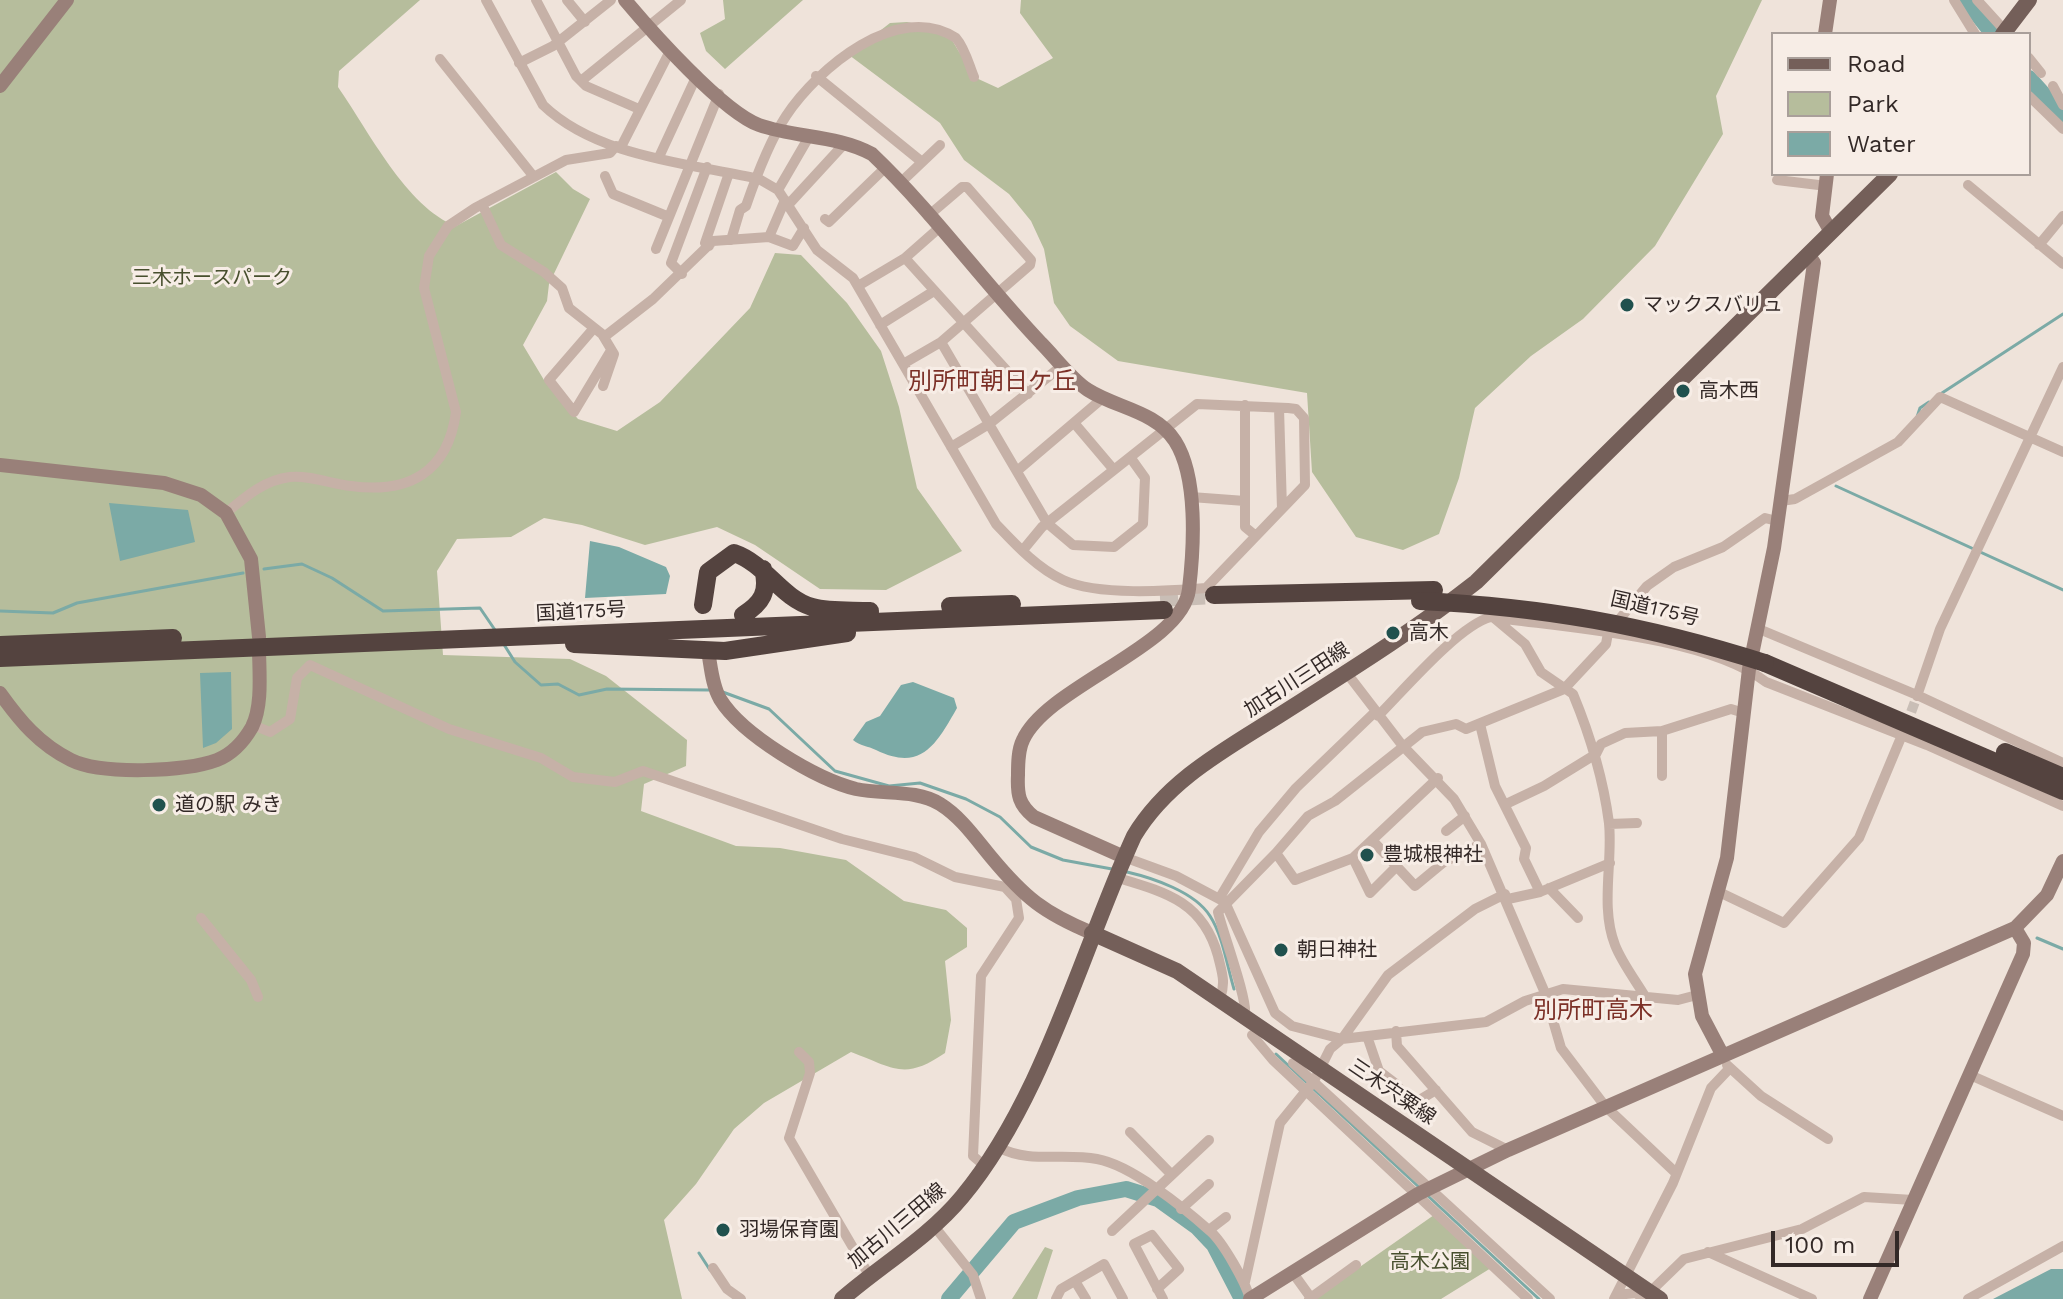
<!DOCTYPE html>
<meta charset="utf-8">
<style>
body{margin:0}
#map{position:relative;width:2063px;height:1299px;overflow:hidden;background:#efe3da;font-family:"Work Sans",sans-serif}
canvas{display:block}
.legend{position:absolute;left:1771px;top:32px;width:260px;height:144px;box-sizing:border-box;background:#f7ede6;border:2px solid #a99f9a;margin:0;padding:10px 14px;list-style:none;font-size:24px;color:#332927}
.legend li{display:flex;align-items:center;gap:16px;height:40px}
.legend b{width:40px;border:2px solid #a99f9a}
.scale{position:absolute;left:1771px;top:1231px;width:128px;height:36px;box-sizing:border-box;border:4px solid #332927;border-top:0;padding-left:10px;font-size:24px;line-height:28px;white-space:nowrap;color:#332927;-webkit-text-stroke:6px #f7ede6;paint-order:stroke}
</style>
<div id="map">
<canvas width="2063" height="1299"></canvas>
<ul class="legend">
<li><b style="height:10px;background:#745f59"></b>Road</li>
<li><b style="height:22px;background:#b6bd9c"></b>Park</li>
<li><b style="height:22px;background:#7baaa6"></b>Water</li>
</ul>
<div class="scale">100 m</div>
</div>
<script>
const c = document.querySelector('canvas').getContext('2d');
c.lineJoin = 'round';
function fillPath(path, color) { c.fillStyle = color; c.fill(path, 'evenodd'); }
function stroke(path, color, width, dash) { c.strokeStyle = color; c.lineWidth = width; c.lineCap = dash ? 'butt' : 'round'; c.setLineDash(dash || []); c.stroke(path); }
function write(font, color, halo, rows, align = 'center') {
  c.font = font + ' "Work Sans","Noto Sans JP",sans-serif'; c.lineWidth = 6; c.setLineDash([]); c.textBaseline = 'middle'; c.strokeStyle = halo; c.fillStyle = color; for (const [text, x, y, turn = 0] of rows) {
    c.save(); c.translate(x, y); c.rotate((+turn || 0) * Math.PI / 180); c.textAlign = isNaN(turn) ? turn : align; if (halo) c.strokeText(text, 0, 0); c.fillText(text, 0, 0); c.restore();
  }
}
fillPath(new Path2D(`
 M0,0H420L339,71L338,87C368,130 407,208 456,226L556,172L573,189L590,199L549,284L547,301L523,345L544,380L578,419L617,431L660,402L750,308L775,253L801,255L847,303L881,351L899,407L917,488L962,551L886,590L820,589L755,545L717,527L645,545L582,525L544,518L511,537L457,539L437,571L443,655L570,659L606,676L687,740L686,766L644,784L641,811L736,846L780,848L846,860L904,901L946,910L967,928V947L945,961L951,1020L945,1053C904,1081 894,1068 851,1052L764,1103L734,1129L696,1184L664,1220L682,1299H0Z
 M723,0H803L725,69L706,51L700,33L725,19Z
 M1021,0H1762L1716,96L1723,134L1655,246L1583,319L1531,356L1475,408L1459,478L1439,534L1403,550L1356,537L1312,472L1307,393L1118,361L1070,326L1054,303L1044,249L1031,221L1009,194L964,160L940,123L849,55L890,23L907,22L931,27L952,40L974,77L998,88L1053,58L1020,13Z
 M1434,1215L1491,1268L1441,1299H1314Z
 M1045,1247L1053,1250L1037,1299H1012Z`), '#b6bd9c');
fillPath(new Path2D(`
 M109,503L188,510L195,542L120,561Z
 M590,541L619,547L666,567L670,576L666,594L585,598Z
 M231,672L232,729L216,743L203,748L200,673Z
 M913,682L954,698L957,708C936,745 921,772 876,750C868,746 860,746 853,740L866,722L880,716L901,685Z
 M2051,1269H2063V1299H1993Z`), '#7baaa6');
stroke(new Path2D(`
 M1942,393L2063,314
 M1917,417L1920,408L1929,402
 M1836,486L2063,590
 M264,569L302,564L332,578L383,611L480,608L495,630
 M0,611L53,613L77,603L243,573
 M503,643L515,662L541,685L558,684L579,695L607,689L709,690
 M720,691L769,709L835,771L889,786L920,783L966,799L1000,817L1031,847L1063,860L1112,869
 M1127,872C1153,878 1195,892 1210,916C1223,936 1227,966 1234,989
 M2037,938L2063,949
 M1276,1054L1420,1188
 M1428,1196L1539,1299
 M699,1253L710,1270`), '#7baaa6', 3);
stroke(new Path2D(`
 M1966,0L1993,34
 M2029,78L2063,116
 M949,1299L1014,1222L1078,1198L1126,1189L1158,1199L1197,1227L1214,1245L1242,1299`), '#7baaa6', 16);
stroke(new Path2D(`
 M1906,726L1917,696`), '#c9beb6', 10, [10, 5]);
stroke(new Path2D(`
 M1160,598L1214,595`), '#c9beb6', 18, [18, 9]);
stroke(new Path2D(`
 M486,0L543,105C597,157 688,163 759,179L778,190L817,250L853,278L996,524C1016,545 1037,568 1063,580C1098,596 1168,591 1206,588L1305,485L1304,418L1296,409L1288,408L1197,404L1042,527L1023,550
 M536,0L576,76L586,86L639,109
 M567,0L585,22
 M1954,0L1975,34
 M1977,0L2008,34
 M2029,58L2041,73
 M440,59L534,177
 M519,63L553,46L611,0
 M816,76L922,162
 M581,81L681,0
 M2053,86L2063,105
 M2029,96L2063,129
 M621,147L670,51
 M659,157L697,75
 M605,176L613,194L669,217
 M1777,180L1827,186
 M900,183L940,145
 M1968,185L2063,264
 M778,190L810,135
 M482,204L501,245L544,272L562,288L569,308L602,334L614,354L603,386
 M788,205L845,143
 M825,219L829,222L886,167
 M769,237L785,200
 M731,240L740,210L746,206C756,177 769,142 786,116C817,69 898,0 956,38C965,48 969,65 974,77
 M2039,245L2063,216
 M709,246L705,243L729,173
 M656,249L719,94
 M905,258L1028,394
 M682,274L671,263L707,167
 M858,286L905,258L939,228
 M880,325L934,291
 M594,328L549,380L574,412L610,352
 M604,337L653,299L713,241L769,237L793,246L804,228
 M941,342L1047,523L1073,545L1114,547L1143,524L1145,478L1130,457
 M903,364L941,342L1030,265L1031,260L967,187H962L928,216
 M1245,405V527L1256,536
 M1279,408L1282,509
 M1075,424L1114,470
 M951,447L989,424L1063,365
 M1017,471L1104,397
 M1191,497L1245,501
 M1781,501L1795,499L1898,442L1940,397L2063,452
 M226,513C245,497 264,480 290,477C310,475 331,484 351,486C409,494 448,472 456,412L424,288L429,256L448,226L475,208L566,160L610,153L616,146
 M1494,618L1525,644L1541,672L1573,694C1590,735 1603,777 1609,823C1613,862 1600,907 1615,945C1622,963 1636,981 1646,998
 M1759,629L1917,695L2063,763
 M1346,672L1402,745L1454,799L1481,844L1545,993L1561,1048L1605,1106L1676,1173
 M1917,696L1940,629L2063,367
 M1378,716C1404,690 1459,625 1491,617C1568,628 1705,636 1766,682L1927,745L2063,806
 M1480,724L1495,786L1526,848L1524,859L1540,892
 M253,725L270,732L290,719L297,678L310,665L449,729L541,758L573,777L615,782L643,771L842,839L914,857L955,877L1005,887L1016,899L1019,918L981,976L973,1156L986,1167
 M1662,731V776
 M1506,804L1544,786L1596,754L1601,744L1625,733L1662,731L1731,709L1744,713
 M1609,824L1637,823
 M1446,831L1465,816
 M1372,840L1415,886L1444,862L1481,844
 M1276,853L1308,816L1335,801L1422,732L1456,724L1466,729L1564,689L1606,644L1608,633L1647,586L1674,567L1723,547L1765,518L1777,521
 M1124,857L1176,876L1225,902L1275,1013L1292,1026L1342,1039L1486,1022L1525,1001L1563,989L1678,1000L1697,995
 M1353,858L1370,893L1395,868
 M1115,877C1165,892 1203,901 1218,956C1222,973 1226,982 1220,999
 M1549,888L1578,918
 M1719,892L1784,923L1859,838L1902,735
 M1219,899L1259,832L1296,788L1375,712
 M1508,899L1540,892L1610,863
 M201,918L251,980L258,997
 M1245,1015C1248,1000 1223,933 1218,912L1276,853L1295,880L1353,858L1438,778
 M1396,1031L1397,1046L1472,1132L1508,1150
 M1252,1035L1273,1060L1528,1299
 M1367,1036L1379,1071L1396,1084L1411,1105L1436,1090
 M799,1052L809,1062L810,1073L789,1138L869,1275
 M1293,1063L1550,1299
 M1727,1065L1761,1096L1828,1139
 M1970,1075L2063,1116
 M1130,1132L1171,1174
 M1000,1148C1028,1163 1065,1153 1097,1159C1131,1165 1183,1207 1210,1231C1223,1242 1246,1283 1250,1299
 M1181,1209L1209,1184
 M934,1226L973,1275L981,1299
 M1209,1230L1226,1217
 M1112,1231L1209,1140
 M1708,1252L1812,1299
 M713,1268L727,1289L741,1299
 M1293,1273L1311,1298
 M1075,1281L1086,1299
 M1245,1282L1280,1123L1314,1081L1330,1049L1342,1039L1388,975L1475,909L1505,894
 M1157,1289L1179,1269L1152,1235L1134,1244L1163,1299
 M1650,1292L1684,1259L1802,1229L1864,1197L1913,1200
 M1616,1295L1636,1293L1644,1299
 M1056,1299L1061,1289L1104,1264L1123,1299
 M1309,1299L1356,1265
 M1614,1299L1673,1183L1711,1088L1729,1069
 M1968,1299L2063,1246`), '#c6b1a7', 10);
stroke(new Path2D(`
 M625,0C651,31 723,112 759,125C796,138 837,135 872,154C933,212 983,282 1041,343C1055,357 1071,379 1088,390C1116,408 1156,411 1175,441C1198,477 1194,547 1189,589C1183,646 1047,686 1023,740C1018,750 1018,764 1018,775C1017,795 1019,805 1034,817L1124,857
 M1825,34L1830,0
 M0,86L67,0
 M1827,174L1822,216L1831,232
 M0,465L164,483L201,495L226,513L251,559L259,637
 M708,651C711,667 712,685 720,699C742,735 816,779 856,789C883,795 916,789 940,804C961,817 976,839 991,857C1025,898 1044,913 1092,933
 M0,693C20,721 39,744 71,760C101,775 185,772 217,760C232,754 244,741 252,727C263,705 259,671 259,647
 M1723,1056L1702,1016L1695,974L1727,858L1749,669L1774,548L1814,263L1808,254
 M1250,1299L1418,1194L1508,1150L2015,928L2047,895L2063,861
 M1870,1299L2023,954L2024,943L2015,928`), '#998079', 14);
stroke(new Path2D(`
 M2003,34L2029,0
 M1092,933L1177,971L1660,1299
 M842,1299C881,1265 928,1238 962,1197C1043,1100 1081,952 1134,836C1168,779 1228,748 1283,713C1349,671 1415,630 1476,582L1890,174`), '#745f59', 16);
stroke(new Path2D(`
 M1214,595L1434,590
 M703,605L708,572L734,553C766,564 781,598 812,607C830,612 852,610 870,611
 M950,606L1012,604
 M743,615C762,603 769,592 763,569
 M574,644L725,651L847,633
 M0,645L173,638
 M0,658L1164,610
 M1765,663L2063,791
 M2005,752L2063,777`), '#54433f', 18);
stroke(new Path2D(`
 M1420,601C1544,607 1646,625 1765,663`), '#54433f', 18);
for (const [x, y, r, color] of [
 [1627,305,8,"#20514e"],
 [1683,391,8,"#20514e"],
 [1393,633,8,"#20514e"],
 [159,805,8,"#20514e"],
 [1367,855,8,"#20514e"],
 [1281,950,8,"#20514e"],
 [723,1230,8,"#20514e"]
]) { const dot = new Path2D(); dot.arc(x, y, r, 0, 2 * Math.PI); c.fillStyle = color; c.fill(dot); stroke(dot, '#f7ede6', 3); }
write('20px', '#474f2d', '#f7ede6', [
 ["三木ホースパーク",212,278],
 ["高木公園",1430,1262]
]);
write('20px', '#332927', '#f7ede6', [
 ["マックスバリュ",1643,305],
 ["高木西",1699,391],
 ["高木",1409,633],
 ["道の駅 みき",175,805],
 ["豊城根神社",1383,855],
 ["朝日神社",1297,950],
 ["羽場保育園",739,1230]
], 'left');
write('20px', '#332927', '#f7ede6', [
 ["国道175号",1655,609,13],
 ["国道175号",581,612,-3],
 ["加古川三田線",1297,680,-33],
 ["三木宍粟線",1392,1092,34],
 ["加古川三田線",897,1226,-40]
]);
write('24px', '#7c3027', '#f7ede6', [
 ["別所町朝日ケ丘",992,382],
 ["別所町高木",1593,1011]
]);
</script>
